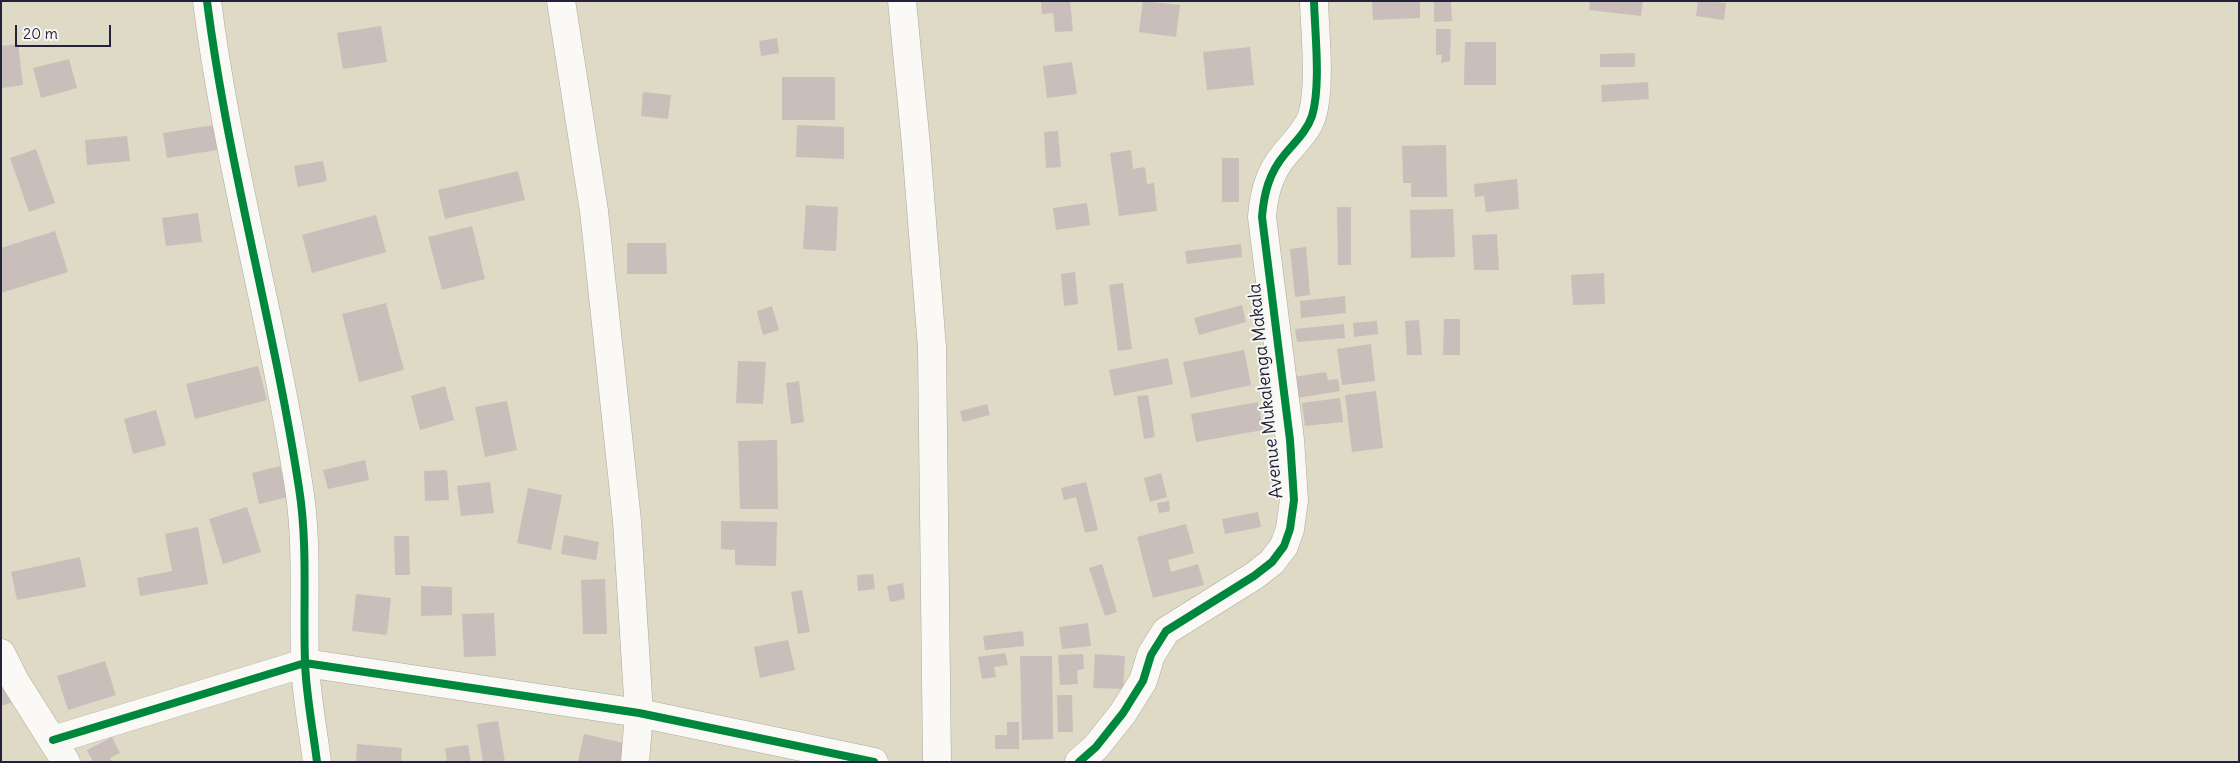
<!DOCTYPE html>
<style>
body{margin:0}
#map{position:relative;width:2240px;height:763px;overflow:hidden;background:#dedac6;font-family:Delius,sans-serif}
canvas{display:block}
.frame{position:absolute;inset:0;border:2px solid #22223b;pointer-events:none}
.scale{position:absolute;left:15px;top:25px;width:96px;height:22px;box-sizing:border-box;border:2px solid #22223b;border-top:0;padding-left:6px;font-size:15px;line-height:18px;white-space:nowrap;color:#22223b;-webkit-text-stroke:4px #f6f6f2;paint-order:stroke}
</style>
<div id="map">
<canvas width="2240" height="763"></canvas>
<div class="frame"></div>
<div class="scale">20 m</div>
</div>
<script>
const c = document.querySelector('canvas').getContext('2d');
c.lineJoin = 'round';
function fillPath(path, color) { c.fillStyle = color; c.fill(path, 'evenodd'); }
function stroke(path, color, width, dash) { c.strokeStyle = color; c.lineWidth = width; c.lineCap = dash ? 'butt' : 'round'; c.setLineDash(dash || []); c.stroke(path); }
function write(font, color, halo, rows, align = 'center') {
  c.font = font + ' Delius,sans-serif'; c.lineWidth = 4; c.setLineDash([]); c.textBaseline = 'middle'; c.strokeStyle = halo; c.fillStyle = color; for (const [text, x, y, turn = 0] of rows) {
    c.save(); c.translate(x, y); c.rotate((+turn || 0) * Math.PI / 180); c.textAlign = isNaN(turn) ? turn : align; if (halo) c.strokeText(text, 0, 0); c.fillText(text, 0, 0); c.restore();
  }
}
fillPath(new Path2D(`
 M1041,1H1070L1073,31L1055,32L1053,13L1042,14Z
 M1143,1L1180,5L1176,37L1139,32Z
 M1372,1H1420V18L1373,20Z
 M1434,1H1451L1452,21L1434,22Z
 M1590,1H1643L1641,16L1589,10Z
 M1698,1L1726,3L1724,20L1696,16Z
 M381,26L387,62L343,69L337,33Z
 M1436,29H1451L1450,61L1441,63L1442,55H1436Z
 M777,38L779,53L761,56L759,41Z
 M1465,42H1496V85H1464Z
 M18,44L23,85L2,88L1,46Z
 M1250,47L1254,85L1207,90L1203,52Z
 M1635,53V67H1600V54Z
 M69,59L77,88L41,98L33,68Z
 M1072,62L1077,94L1047,98L1043,66Z
 M782,77H835V120H782Z
 M1648,82L1649,99L1602,102L1601,85Z
 M643,92L671,95L668,119L641,116Z
 M214,125L217,150L167,158L163,133Z
 M797,125L844,127V159L796,157Z
 M1058,131L1061,167L1046,168L1044,132Z
 M127,136L130,161L87,165L85,140Z
 M1446,145L1447,197H1411V183H1403L1402,146Z
 M36,149L55,203L29,212L10,158Z
 M1131,150L1133,169L1145,167L1147,184L1154,183L1157,211L1119,216L1110,153Z
 M1222,158H1239V202H1222Z
 M323,161L327,181L298,187L294,166Z
 M518,171L525,200L445,219L438,190Z
 M1517,179L1519,209L1486,212L1484,196L1475,197L1474,184Z
 M1087,203L1090,225L1056,230L1053,208Z
 M806,205L838,207L836,251L803,249Z
 M1337,207H1351V265H1338Z
 M1453,209L1455,257L1411,258L1410,210Z
 M198,213L202,242L166,246L162,218Z
 M376,215L386,252L312,273L302,235Z
 M472,226L485,279L442,290L428,237Z
 M55,231L68,272L1,293V248Z
 M1497,234L1499,270H1474L1472,235Z
 M627,243H666L667,274H627Z
 M1241,244L1242,257L1187,264L1185,251Z
 M1306,247L1310,295L1295,297L1290,249Z
 M1075,272L1078,304L1064,306L1061,274Z
 M1604,273L1605,304L1573,305L1571,275Z
 M1123,283L1132,349L1118,351L1109,285Z
 M1345,296L1346,313L1301,318L1300,301Z
 M386,303L404,370L359,382L342,314Z
 M1242,305L1246,322L1199,335L1194,318Z
 M772,306L779,330L763,335L757,311Z
 M1444,319H1460V355H1443Z
 M1419,320L1422,355H1407L1405,321Z
 M1377,321L1378,334L1354,337L1353,323Z
 M1344,324L1345,338L1297,342L1295,329Z
 M1371,344L1375,381L1342,385L1337,349Z
 M1244,350L1251,385L1191,398L1183,362Z
 M1168,358L1173,384L1114,396L1109,370Z
 M738,361L766,362L763,404L736,403Z
 M258,366L267,400L195,419L186,384Z
 M1326,372L1328,380L1338,379L1340,391L1297,398L1293,377Z
 M799,381L804,422L791,424L786,383Z
 M445,386L454,420L420,430L411,396Z
 M1376,391L1383,448L1352,452L1345,395Z
 M1148,395L1155,437L1144,439L1137,396Z
 M1340,398L1343,422L1305,426L1302,403Z
 M507,401L517,450L485,457L475,407Z
 M1258,402L1263,430L1196,442L1191,414Z
 M987,404L990,415L963,422L960,411Z
 M156,410L166,445L133,454L124,419Z
 M777,440L778,509H740L738,441Z
 M365,460L369,480L328,489L323,470Z
 M280,466L288,497L259,504L252,473Z
 M447,470L449,500L425,501L424,471Z
 M1161,473L1167,497L1150,502L1144,478Z
 M490,482L494,513L461,516L457,486Z
 M1086,482L1098,530L1085,533L1076,497L1064,500L1061,488Z
 M528,488L562,495L551,550L517,543Z
 M1169,501L1170,511L1159,513L1157,503Z
 M247,507L261,552L223,564L209,519Z
 M1258,512L1261,527L1225,534L1222,519Z
 M721,521L777,522L776,566L735,565V550L721,549Z
 M1186,524L1194,553L1168,560L1171,572L1198,564L1204,585L1153,598L1137,537Z
 M198,527L208,584L140,596L137,578L172,571L165,534Z
 M564,535L599,542L596,560L561,554Z
 M394,536H409L410,575H395Z
 M80,557L86,587L17,600L11,572Z
 M1102,564L1117,612L1105,616L1089,568Z
 M873,574L875,589L858,591L857,575Z
 M605,579L607,634H583L581,580Z
 M903,583L905,599L890,602L887,586Z
 M421,586L452,587V615L421,616Z
 M802,590L810,632L798,634L791,592Z
 M356,594L391,598L387,635L352,631Z
 M494,613L496,656L464,657L462,614Z
 M1088,623L1091,646L1062,649L1059,627Z
 M1023,631L1024,646L985,650L983,636Z
 M788,640L795,670L760,678L754,647Z
 M1005,653L1008,665L994,667L996,677L982,679L978,657Z
 M1083,654L1084,669L1077,670L1078,684L1060,685L1058,655Z
 M1095,654L1125,656L1123,689L1093,688Z
 M1020,656H1052L1053,739L1022,740Z
 M105,661L116,695L68,710L57,676Z
 M1,678L13,702L1,706Z
 M1057,695H1072L1073,732H1058Z
 M498,721L505,762H483L477,724Z
 M1007,722H1019V749H995V735H1007Z
 M584,734L624,743L620,762H578Z
 M112,737L120,753L110,758L112,762H93L87,750Z
 M357,744L402,748L401,762H356Z
 M468,745L471,762H447L445,748Z`), '#c9beb9');
const minor = new Path2D(`
 M207,1C228,165 274,325 299,488C308,545 303,604 305,662C306,695 313,729 317,762
 M561,1L594,211L627,521L639,713L635,762
 M902,1L916,145L932,348L937,762
 M1,653L15,681L66,762
 M53,740L305,663L639,713L874,762
 M1079,762L1096,747L1123,713L1143,681L1151,655L1166,631L1254,576L1272,562L1284,546L1290,529L1294,500L1290,440L1262,217C1264,193 1269,173 1285,154C1295,142 1307,131 1312,116C1321,86 1315,34 1314,1`);
stroke(minor, '#aba99f', 29);
stroke(minor, '#faf9f6', 28);
stroke(new Path2D(`
 M207,1C228,165 274,325 299,488C308,545 303,604 305,662C306,695 313,729 317,762
 M53,740L305,663L639,713L874,762
 M1079,762L1096,747L1123,713L1143,681L1151,655L1166,631L1254,576L1272,562L1284,546L1290,529L1294,500L1290,440L1262,217C1264,193 1269,173 1285,154C1295,142 1307,131 1312,116C1321,86 1315,34 1314,1`), '#00873e', 8);
write('18px', '#22223b', '#f6f6f2', [
 ["Avenue Mukalenga Makala",1266,391,-96]
]);
</script>
